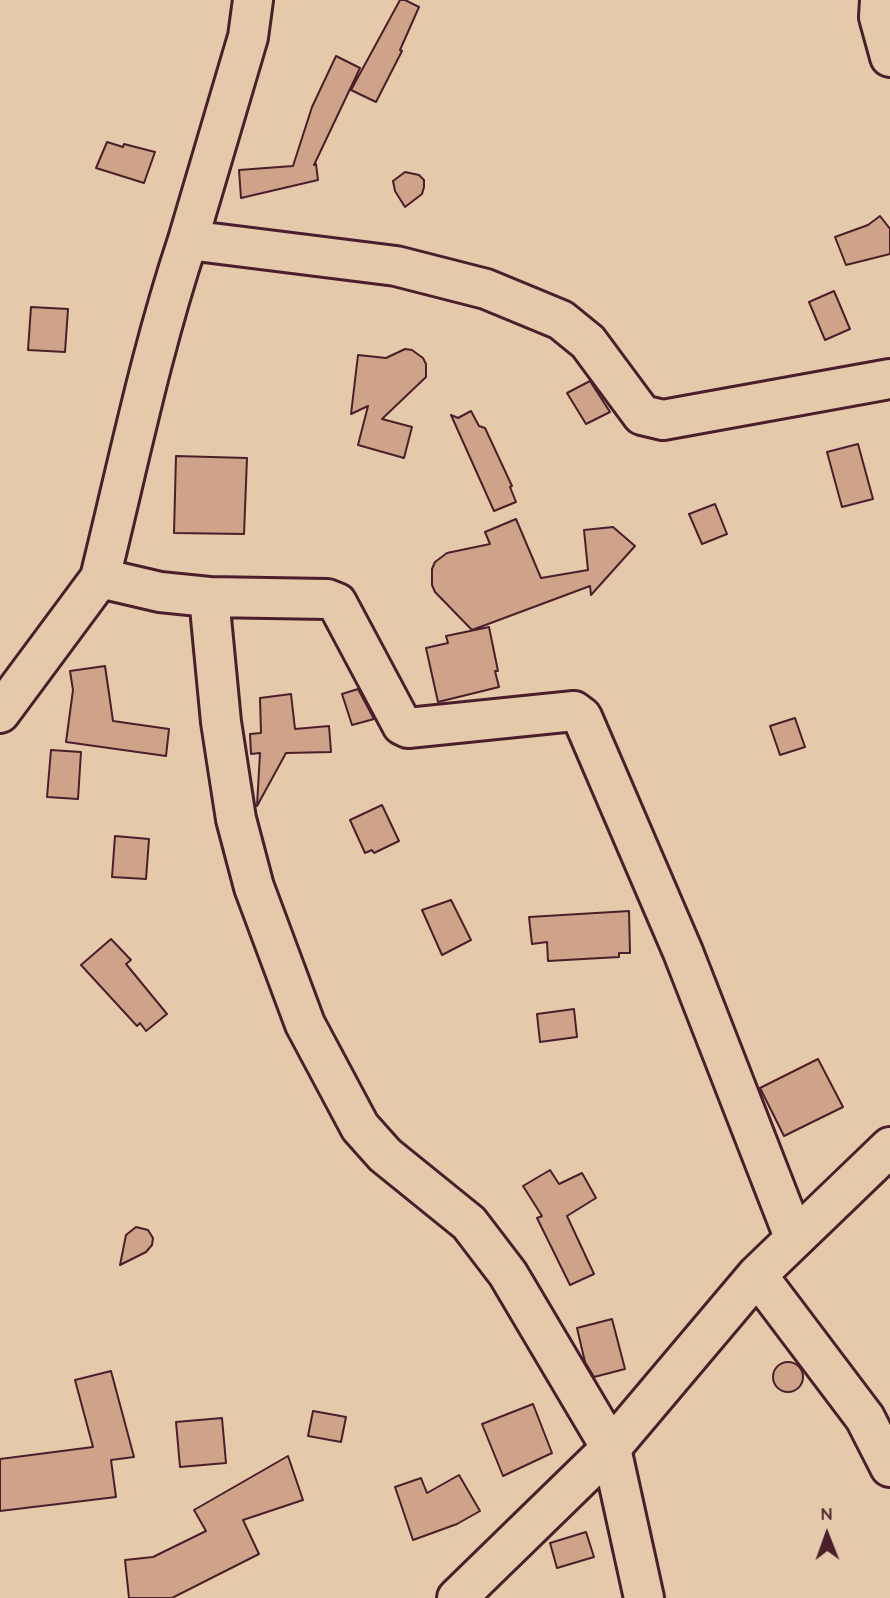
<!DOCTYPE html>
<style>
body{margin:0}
#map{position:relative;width:890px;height:1598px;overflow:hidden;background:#e4c9ab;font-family:"Comic Neue",sans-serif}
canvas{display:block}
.north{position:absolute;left:792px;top:1500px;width:70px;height:70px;-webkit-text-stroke:5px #e4c9ab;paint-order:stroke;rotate:359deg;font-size:19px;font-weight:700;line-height:28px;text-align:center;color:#4a1f2b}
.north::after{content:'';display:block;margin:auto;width:24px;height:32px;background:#4a1f2b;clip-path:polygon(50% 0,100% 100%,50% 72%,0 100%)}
</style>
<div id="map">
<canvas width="890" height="1598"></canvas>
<div class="north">N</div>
</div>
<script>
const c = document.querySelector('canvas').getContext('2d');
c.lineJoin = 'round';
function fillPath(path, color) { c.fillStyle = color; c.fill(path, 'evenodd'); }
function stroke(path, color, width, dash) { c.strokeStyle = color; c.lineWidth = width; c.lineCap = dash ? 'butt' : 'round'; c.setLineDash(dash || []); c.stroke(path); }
const building = new Path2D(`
 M400,0H405L419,7L400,50L402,51L376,102L351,90Z
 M336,56L360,68L314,165L316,164L318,180L241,198L239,170L293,166L312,107Z
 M107,142L123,147L124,144L155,152L144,183L96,168Z
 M405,172L419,175L424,180V187L422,194L405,207L395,191L393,181Z
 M880,216L890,229V254L846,265L835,237L868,225Z
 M834,291L850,329L825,340L809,302Z
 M31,307L68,309L65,352L28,350Z
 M405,349L412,350L423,358L426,364V377L382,419L412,427L404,458L358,445L368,406L351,414L358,355L386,358Z
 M590,381L610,412L586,424L567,393Z
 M471,411L479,426L485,428L512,486L510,487L516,502L494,511L451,415L458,418Z
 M858,444L873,499L842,507L827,452Z
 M176,456L247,458L244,534L174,533Z
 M715,504L727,534L702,544L689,514Z
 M516,519L541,578L588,570L584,530L613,527L635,546L591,595L590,586L472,630L435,592L432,585V569L435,562L447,553L490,544L485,532Z
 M489,627L498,671H495L499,687L438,702L426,648L448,643L446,636Z
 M105,666L113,721L169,729L166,756L66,742L73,690L70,671Z
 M358,689L374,719L352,725L342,694Z
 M291,694L295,729L329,726L331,752L286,753L257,806L260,753L251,754L250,734L261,733L260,698Z
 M795,718L805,747L780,755L770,726Z
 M51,750L81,752L78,799L47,797Z
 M382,805L399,841L374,853L372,850L365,853L350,820Z
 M115,836L149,839L146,879L112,877Z
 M451,900L471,940L442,955L422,910Z
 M629,911L630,953H619V957L548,961L547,942L532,944L529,917Z
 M111,939L131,960L126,964L167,1014L146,1031L140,1023L137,1026L81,965Z
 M574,1009L577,1037L540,1042L537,1014Z
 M818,1059L843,1107L784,1136L760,1088Z
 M550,1170L559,1184L582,1173L596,1198L567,1216L594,1274L570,1285L537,1218L542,1216L523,1186Z
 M136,1227L148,1230L153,1238L152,1245L146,1252L120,1265L126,1235Z
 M612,1319L625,1369L594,1377L585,1362L577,1328Z
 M773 1377a15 15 0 1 1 30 0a15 15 0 1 1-30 0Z
 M111,1371L134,1457L111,1460L116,1497L0,1511V1459L93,1447L75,1380Z
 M533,1404L552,1453L503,1476L482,1424Z
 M313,1411L346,1417L341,1442L308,1436Z
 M222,1418L226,1463L180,1467L176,1422Z
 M288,1456L303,1500L243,1520L259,1554L172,1598H129L125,1560L153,1557L206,1531L194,1510Z
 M459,1475L480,1511L457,1524L413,1540L395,1487L421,1478L427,1493Z
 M586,1532L594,1557L557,1568L550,1543Z`);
fillPath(building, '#cea389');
stroke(building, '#4a1f2b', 2);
const minor = new Path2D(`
 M253,0L248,37L188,240L396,266L486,289L561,320L588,342L642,415L663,420L890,379
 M880,0L879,17L890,57
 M188,240C151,351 128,465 100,578L160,592L209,597L221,722L236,819L254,887L305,1024L360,1127L385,1155L469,1223L508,1274L611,1448L644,1598
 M209,597L327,599L337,603L402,725L408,728L574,711L582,717L683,952L794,1237
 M0,713L100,578
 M757,1275L865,1418L890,1467
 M457,1598L611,1448L757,1275L890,1147`);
stroke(minor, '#4a1f2b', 44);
stroke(minor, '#e4c9ab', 38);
</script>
